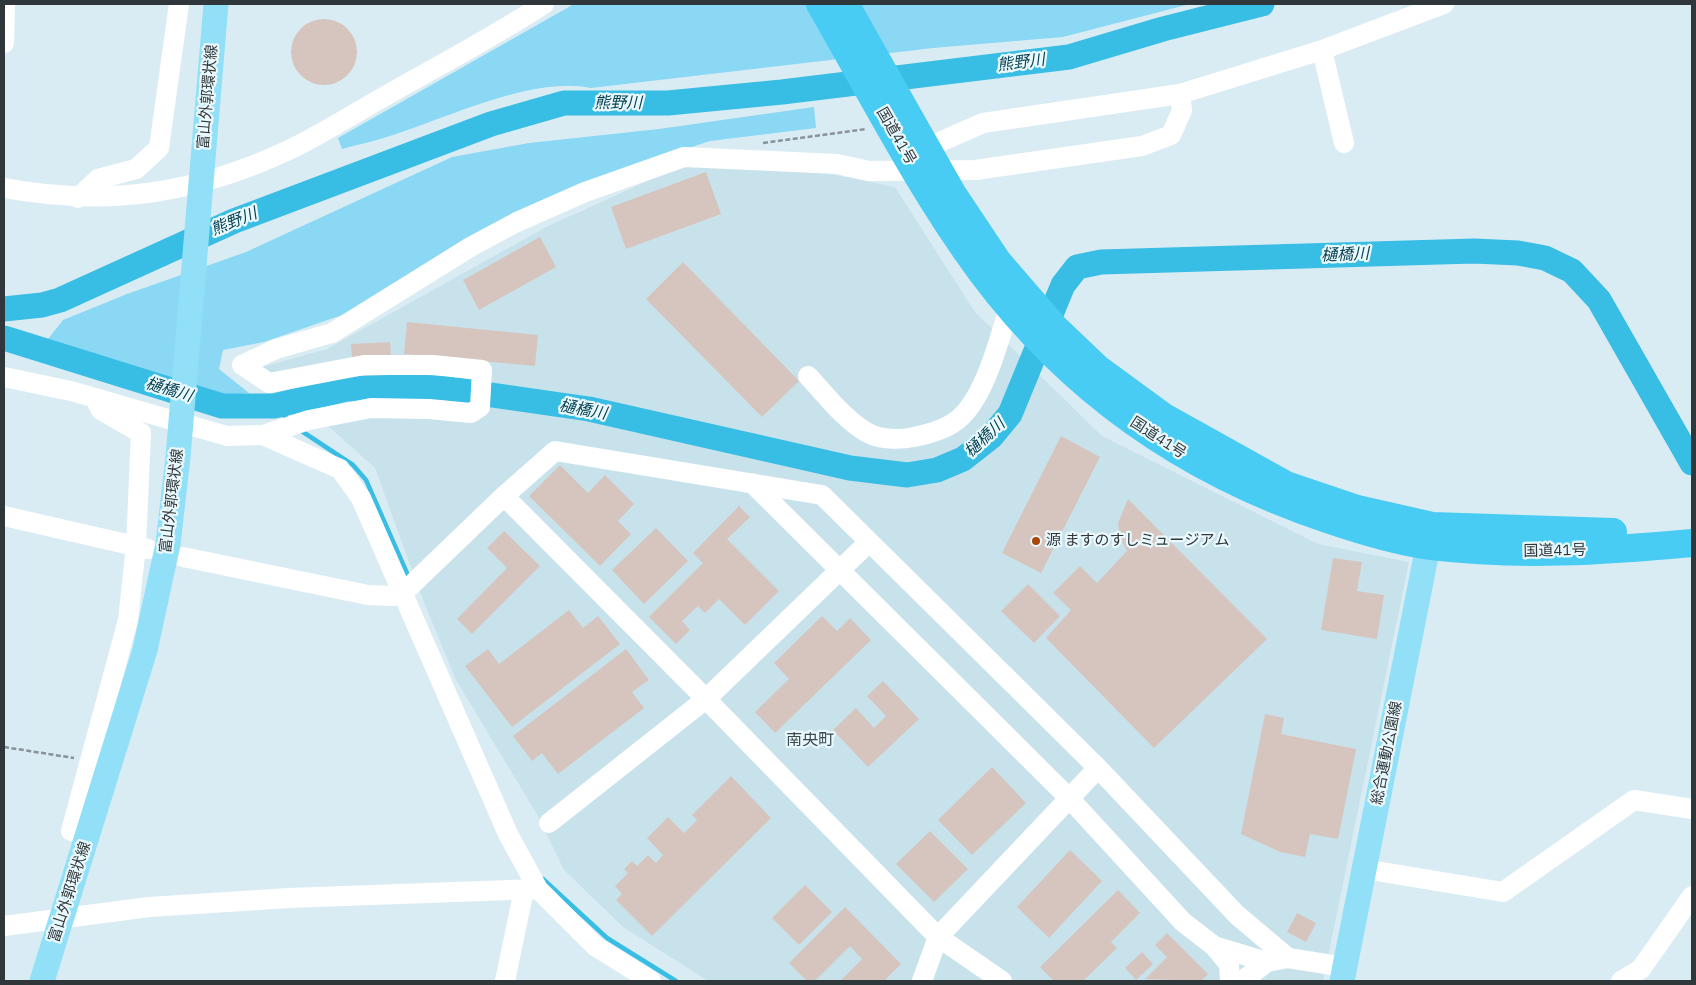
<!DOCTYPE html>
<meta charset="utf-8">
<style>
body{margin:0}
#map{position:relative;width:1696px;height:985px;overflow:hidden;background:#daecf3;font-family:"IBM Plex Sans",sans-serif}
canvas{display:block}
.frame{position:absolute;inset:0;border:5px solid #30373a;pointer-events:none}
</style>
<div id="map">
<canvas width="1696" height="985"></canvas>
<div class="frame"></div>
</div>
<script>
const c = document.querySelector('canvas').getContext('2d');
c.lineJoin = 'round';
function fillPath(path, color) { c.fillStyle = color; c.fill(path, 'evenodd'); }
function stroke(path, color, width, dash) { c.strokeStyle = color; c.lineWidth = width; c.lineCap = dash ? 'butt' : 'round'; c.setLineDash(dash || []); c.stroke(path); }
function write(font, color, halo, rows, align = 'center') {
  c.font = font + ' "IBM Plex Sans","Noto Sans JP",sans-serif'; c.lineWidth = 4.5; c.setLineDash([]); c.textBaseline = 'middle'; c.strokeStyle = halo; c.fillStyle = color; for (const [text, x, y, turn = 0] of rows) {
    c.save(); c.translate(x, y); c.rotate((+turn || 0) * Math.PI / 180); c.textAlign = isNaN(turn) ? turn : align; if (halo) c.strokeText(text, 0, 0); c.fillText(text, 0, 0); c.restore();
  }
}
fillPath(new Path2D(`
 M683,165L815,171L895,187L975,312L1102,436L1318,544L1409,562L1323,981H708L623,927L564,870L538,816L456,680L419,590L375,468L262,367L327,349L546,227Z`), '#c8e2ec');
fillPath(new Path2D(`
 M574,4H1190L1063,37L933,48L591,88C532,76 450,117 393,135C376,141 359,144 342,149L338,138Z
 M814,107L816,128L710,141L624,169L345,314L264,342L223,350L219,369L249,393L221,396L44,344L63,320L127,294L246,252L452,157L529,143L659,129Z`), '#8ad8f4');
stroke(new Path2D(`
 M274,406L289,420
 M300,430L353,465L366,480L410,580
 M543,879L607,938L676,981`), '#38bde4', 4.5);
stroke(new Path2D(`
 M4,309L42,305L60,300L234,221L491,124L564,103H668L782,92L1069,57L1163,29L1262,4
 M4,338L222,406H274L346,389L404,387L443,388L589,409L850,468L907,475L937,470L963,459L991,437L1010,414L1063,285L1077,267L1101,262L1474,251L1518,253L1545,258L1572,271L1599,300L1692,463`), '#38bde4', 25);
fillPath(new Path2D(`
 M291 52a33 33 0 1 1 66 0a33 33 0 1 1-66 0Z
 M706,172L721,214L626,249L611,207Z
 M540,237L556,267L479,310L463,280Z
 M683,262L799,381L762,417L646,299Z
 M407,322L538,335L535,366L404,354Z
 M390,342L391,356L352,359L351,344Z
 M1061,436L1100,457L1041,573L1002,553Z
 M560,465L588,493L605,475L634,504L618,521L631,534L600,566L529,496Z
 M1128,499L1267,639L1154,748L1046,638L1071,610L1053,593L1080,566L1097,583L1127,551L1119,534L1118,523Z
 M739,506L750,517L727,539L779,591L745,625L719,599L705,613L698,606L682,621L690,630L676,644L649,617L703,563L693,553Z
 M656,528L688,561L644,604L612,570Z
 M504,531L540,566L472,634L457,619L507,568L487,548Z
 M1333,558L1362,562L1357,591L1384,595L1377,639L1321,630Z
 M1028,584L1060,616L1034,643L1001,611Z
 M569,610L583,628L598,616L620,644L512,727L465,666L488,649L499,664Z
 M822,616L837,631L850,618L871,640L775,733L755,712L789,679L774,663Z
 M626,649L649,680L632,692L644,708L558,774L542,753L532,761L513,736Z
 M883,681L919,719L868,767L833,730L856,708L874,728L886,716L867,696Z
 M1265,714L1284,718L1281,734L1356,749L1338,839L1310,834L1305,857L1280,852L1241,834Z
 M992,767L1026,803L972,855L938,820Z
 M731,776L771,818L652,936L616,900L622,894L615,886L628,873L624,869L632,861L637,866L648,855L656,863L663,855L647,838L668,817L684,833L697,820L692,815Z
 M930,831L968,869L934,902L896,864Z
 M1070,850L1102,881L1049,938L1017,907Z
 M805,885L832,912L799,945L772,918Z
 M1118,890L1140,913L1111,942L1117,948L1083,981H1054L1040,967Z
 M845,907L901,964L884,981H840L862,959L850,946L815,981H807L789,963Z
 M1297,913L1316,923L1306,942L1287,932Z
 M1167,933L1208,974L1201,981L1145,979L1167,957L1155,945Z
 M1142,952L1153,964L1136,980L1125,968Z`), '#d6c5be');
stroke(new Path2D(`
 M763,143L866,129
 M4,747L74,758`), '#879398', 2.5, [5, 2.5]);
stroke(new Path2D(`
 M4,43L5,4
 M1322,50L1344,143
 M926,148L983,123L1180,94L1322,50L1444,4
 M4,188C108,207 196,194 291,149C324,133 355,113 387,95C440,65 493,37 544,4
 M78,198L98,179L136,169L159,148L179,4
 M808,376C826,395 843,418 866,432C880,440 899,440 914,437C929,434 944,430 956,421C984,401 999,340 1009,308
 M4,377L71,391L227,436L263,435L309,420L371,408L429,409L471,413L480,407L482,370L433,365H364L269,383L242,365L276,349L332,333L472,246L517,222L585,192L684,157L837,164L869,171L975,170L1142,146L1171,135L1182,110L1180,94
 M263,435L340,469L361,498L508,834L538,889L595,946L651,981
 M752,483L1069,798L1183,922L1214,946L1267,962L1288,958L1345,967
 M504,496L706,699L938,937L1002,981
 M4,516L148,549
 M183,557L368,595L393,596L404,592L504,496L555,451L822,495L1098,768L1237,915L1288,958
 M549,823L706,699L869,542
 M88,836L71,831L128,620L136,546L141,433L101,410L97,403
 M1364,869L1503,892L1634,800L1692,809
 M4,926L149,907L289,898L538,889
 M1214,946L1229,964L1230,981
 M505,981L524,890
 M922,981L938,937L1098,768
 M1242,981L1267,962
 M1621,981L1641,969L1692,896`), '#fff', 20);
stroke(new Path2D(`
 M42,981L145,650L168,544L178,457L216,4
 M1342,981L1432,526`), '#91e0f8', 25);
stroke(new Path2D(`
 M820,4C872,94 920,189 982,273C1071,392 1186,472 1327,519C1359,530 1395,541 1430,546C1517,557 1605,551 1692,543
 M845,4L952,193L998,262L1055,328L1097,368L1164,417L1286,485L1357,509L1432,526L1613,532`), '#48ccf3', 28);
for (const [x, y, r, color] of [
 [1036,541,5,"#a9460a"]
]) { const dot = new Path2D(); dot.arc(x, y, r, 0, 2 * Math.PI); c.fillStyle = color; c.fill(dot); stroke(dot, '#eaf9fe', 2); }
write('15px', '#30373a', '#eaf9fe', [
 ["富山外郭環状線",208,97,-85],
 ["国道41号",896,136,60],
 ["国道41号",1158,438,33],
 ["富山外郭環状線",172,501,-83],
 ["国道41号",1555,551,-1],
 ["総合運動公園線",1387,753,-79],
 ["富山外郭環状線",70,892,-72]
]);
write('15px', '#30373a', '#eaf9fe', [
 ["源 ますのすしミュージアム",1046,541]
], 'left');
write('italic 16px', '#094353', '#eaf9fe', [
 ["熊野川",1021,63,-7],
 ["熊野川",618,103],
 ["熊野川",234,222,-22],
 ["樋橋川",1345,255,-2],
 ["樋橋川",169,390,17],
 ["樋橋川",583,410,10],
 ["樋橋川",985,438,-43]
]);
write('16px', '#3d4c51', '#eaf9fe', [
 ["南央町",810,740]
]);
</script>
